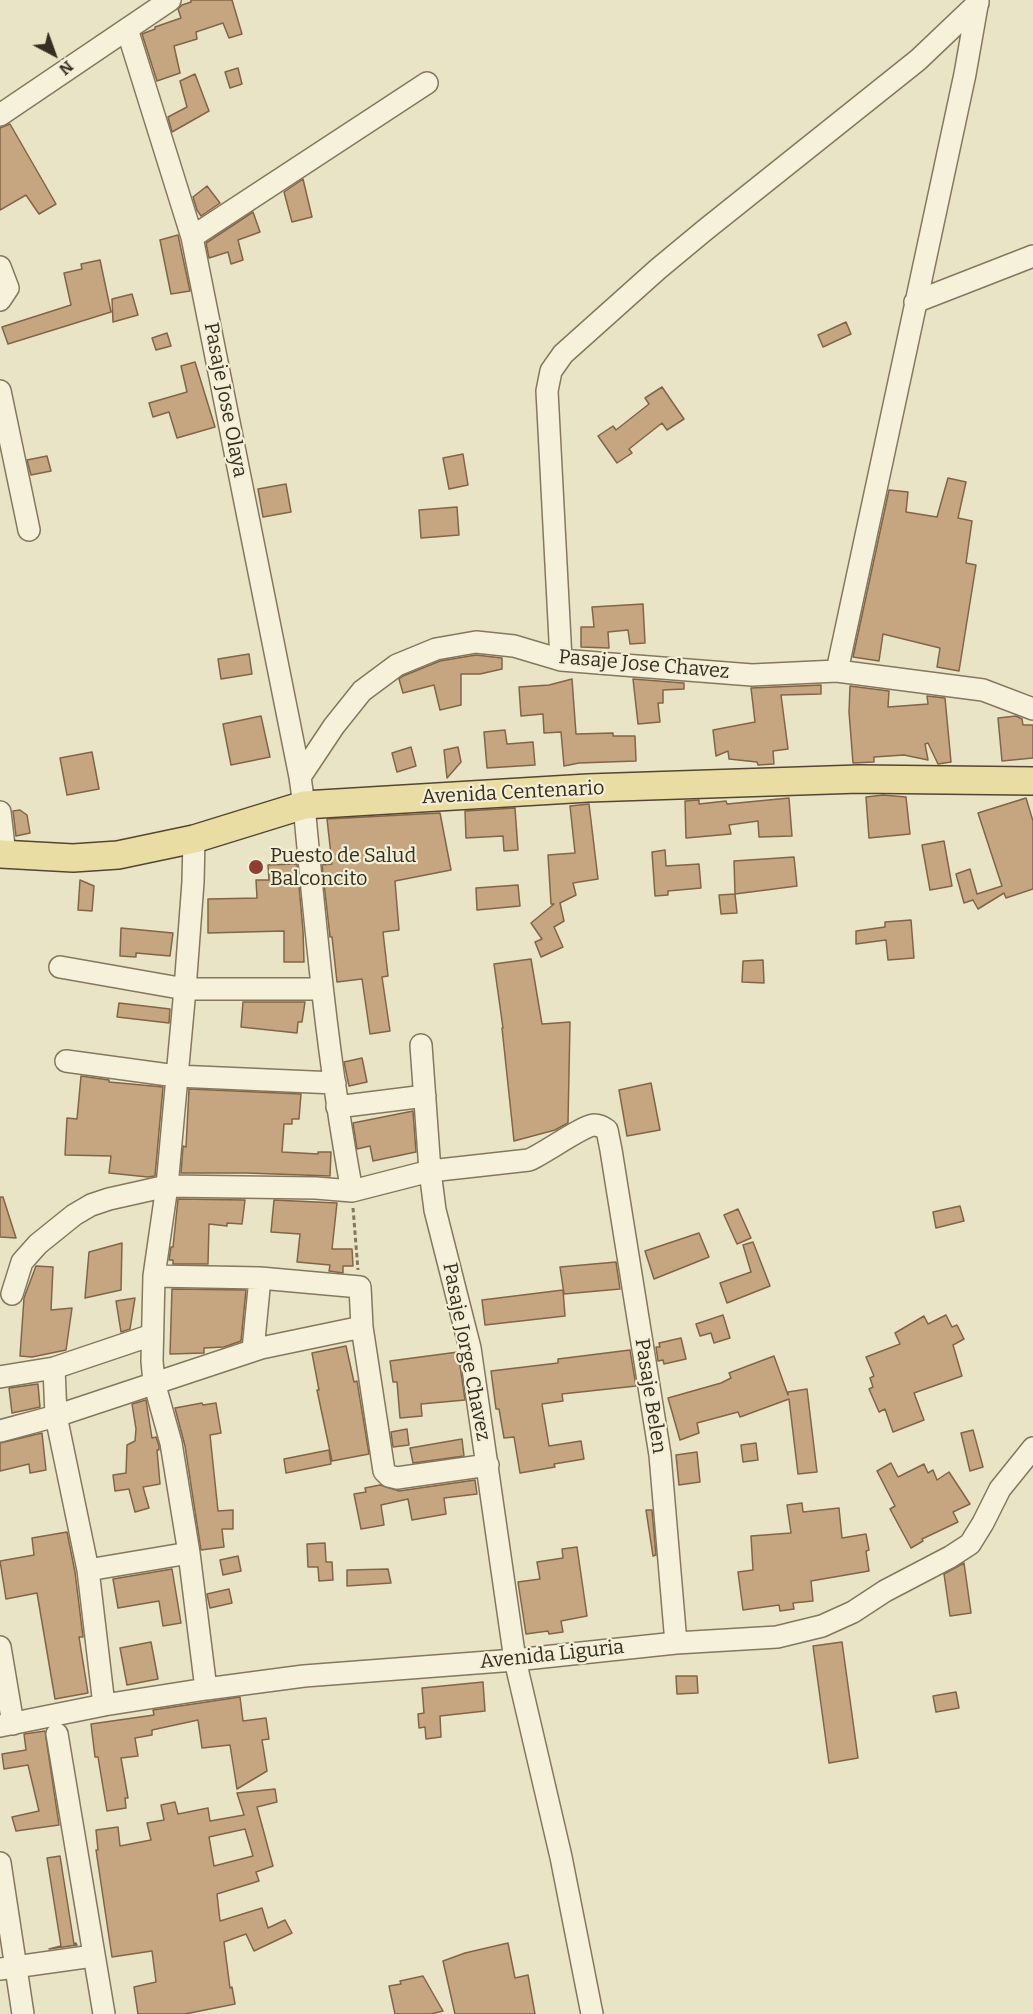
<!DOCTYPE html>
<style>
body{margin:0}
#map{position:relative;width:1033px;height:2014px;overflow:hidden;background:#eae4c7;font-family:Bitter,serif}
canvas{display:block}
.north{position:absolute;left:24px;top:24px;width:60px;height:60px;-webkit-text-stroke:4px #f3eed6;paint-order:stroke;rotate:139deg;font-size:16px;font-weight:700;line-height:24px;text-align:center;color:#362e20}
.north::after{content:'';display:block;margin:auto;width:21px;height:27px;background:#362e20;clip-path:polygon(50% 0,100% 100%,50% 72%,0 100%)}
</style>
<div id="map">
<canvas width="1033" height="2014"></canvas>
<div class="north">N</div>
</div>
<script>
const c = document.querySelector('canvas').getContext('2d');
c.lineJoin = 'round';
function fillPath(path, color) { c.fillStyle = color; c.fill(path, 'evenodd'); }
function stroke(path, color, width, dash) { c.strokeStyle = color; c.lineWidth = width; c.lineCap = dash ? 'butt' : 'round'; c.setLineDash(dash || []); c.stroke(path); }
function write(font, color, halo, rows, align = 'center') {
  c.font = font + ' Bitter,serif'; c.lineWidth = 4.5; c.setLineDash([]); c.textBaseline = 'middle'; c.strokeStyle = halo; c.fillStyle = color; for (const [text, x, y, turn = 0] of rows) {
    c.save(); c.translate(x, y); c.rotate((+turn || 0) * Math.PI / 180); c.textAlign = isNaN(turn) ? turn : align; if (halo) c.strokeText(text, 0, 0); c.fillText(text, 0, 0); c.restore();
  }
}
const building = new Path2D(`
 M191,0H232L242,34L229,38L223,23L196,32L197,39L174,46L180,73L157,81L142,34L155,29V27L181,18L178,9L182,5L191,2Z
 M238,68L242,84L230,88L225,72Z
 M195,74L209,111L172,132L168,117L187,107L180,81Z
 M10,124L56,204L39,214L26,195L0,210V128Z
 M303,179L312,217L292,222L284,192Z
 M207,186L220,203L201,216L197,210L193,197Z
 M253,212L260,232L238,240L243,260L231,264L228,252L209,258L206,243Z
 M178,235L190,291L171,294L160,240Z
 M100,260L111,312L8,344L2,327L71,305L64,273L82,269L81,264Z
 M132,294L138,315L113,322L112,299Z
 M846,322L851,334L823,347L818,335Z
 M167,333L171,346L156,350L152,338Z
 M195,362L215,427L177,438L169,412L153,417L149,403L187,392L181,366Z
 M662,387L684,419L667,430L662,423L629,449L632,453L617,463L598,436L613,426L616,430L649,404L645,398Z
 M463,454L468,485L449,489L443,458Z
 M47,456L51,471L31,475L27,460Z
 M948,478L966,482L958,518L972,521L966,563L976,565L959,671L937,667L940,648L883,634L879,661L853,657L889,490L908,492L906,512L937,517Z
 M286,484L291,512L263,517L258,489Z
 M457,507L459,535L421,538L419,510Z
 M643,604L645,643L630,644L628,630L608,632L609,648L581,647V627H594L592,607Z
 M249,654L252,674L221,679L218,659Z
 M476,655L502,658V669L480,674H461V705L440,710L434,685L403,693L399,679L403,676L440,661Z
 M572,679L576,734L613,733V736H635L636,761L579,763L564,766L561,732L544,733L543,714L521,716L519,687L549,685Z
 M633,679L684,683V689L663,690V703H658L660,722L638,724Z
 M821,685V694L781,695L788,749L773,751L774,764L758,765L757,762L729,759L728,751L716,756L713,730L755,722L751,688Z
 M850,686L889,691L888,707L928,704L927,696L945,698L951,762L938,764L928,743L925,744L928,760L904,755L874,757V762L853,763L849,712Z
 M261,716L270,757L231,765L223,724Z
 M1016,716L1022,719L1023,725H1033V758L1002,761L998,718Z
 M505,730L507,744L533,742L535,765L487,768L484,732Z
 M411,747L416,766L397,772L392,753Z
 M458,747L461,762L447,778L444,750Z
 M92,752L99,789L67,795L60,758Z
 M883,795L906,797L910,834L869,838L866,797Z
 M789,798L792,836L759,837L758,821L729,825L731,834L686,838L685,801L699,800V804L726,801L727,804Z
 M1026,798L1033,821V889L1006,898L1004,893L978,909L973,900L964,903L956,874L970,869L977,894L1002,886L978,813Z
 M589,804L598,879L573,883L576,895L560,903L564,921L554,927L563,947L541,957L535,942L542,939L531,923L554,904H551L548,855L575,853L570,806Z
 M515,808L518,850L504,851L503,836L466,838L465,811Z
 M20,810L27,815L30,833L16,836L13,811Z
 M440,813L451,870L395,881L399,930L383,932L388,976L382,977L390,1031L370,1034L362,979L337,982L332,937H330L322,865L332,864L327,819Z
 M944,841L952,886L930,890L922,845Z
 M665,850L666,866L699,864L701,888L668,891V895L655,896L652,852Z
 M794,857L797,886L735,894L734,861Z
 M297,864L303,930L304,962H284V931L208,933V899L257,898L256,880H269L268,865Z
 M80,880L94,886L92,911L78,910Z
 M518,885L520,906L477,910L476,888Z
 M735,894L737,913L721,914L719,895Z
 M911,920L914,958L888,960L886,940L856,944V931L885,927V922Z
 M121,928L173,933L170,956L136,953V957L120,956Z
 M531,959L542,1024L570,1022L568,1123L555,1130L514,1141L502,1028H503L494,964Z
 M763,960L764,983L742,982L743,961Z
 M243,1002H305L302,1022H298L297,1033L241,1027Z
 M119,1003L170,1009L169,1023L117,1017Z
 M362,1058L367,1082L349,1086L344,1062Z
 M81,1076L109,1080V1082L163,1087L155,1176L148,1177L109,1173L111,1156L65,1155L67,1118L77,1119Z
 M651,1083L660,1130L627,1136L619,1090Z
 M189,1089L301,1094L299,1119H292V1124H284L282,1152L318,1154V1152H331L330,1176L247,1173H181L183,1146L186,1147Z
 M413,1111L416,1152L373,1161L370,1146L357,1149L353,1123Z
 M0,1197H3L16,1238L0,1237Z
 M178,1199L245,1200L242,1224L227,1223V1226L209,1224L208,1264H173V1260H169L171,1247H173Z
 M274,1200L337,1203L332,1249H352L353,1266H343V1273L329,1271L330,1265L297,1262L300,1234L271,1232Z
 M960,1206L964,1221L936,1228L933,1212Z
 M738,1209L751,1238L737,1244L724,1215Z
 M699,1233L709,1257L654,1279L645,1251Z
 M753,1242L770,1286L727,1303L720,1283L751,1272L743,1245Z
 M122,1243L121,1290L85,1298L89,1252Z
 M616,1262L620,1289L564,1294L560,1267Z
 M36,1266L53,1267L51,1310L72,1308L66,1350L32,1357L20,1356L24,1298Z
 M172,1289L246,1290L241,1341L224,1347L204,1348V1353L170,1354Z
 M563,1290L565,1316L485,1325L482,1300Z
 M135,1298L130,1329L121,1332L116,1301Z
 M723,1315L730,1338L714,1343L711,1333L700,1336L696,1324Z
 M946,1315L952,1327L957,1325L964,1339L953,1345L962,1376L914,1393L924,1420L893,1432L885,1409L879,1412L869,1389L873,1387L870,1378L874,1376L866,1357L900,1344L895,1333L924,1316L928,1324Z
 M681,1338L686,1359L664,1364L663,1360L658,1361L656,1347H660L659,1343Z
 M346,1346L354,1382L357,1381L369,1454L332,1461L317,1390H319L312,1353Z
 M630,1350L636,1386L562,1394L563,1401L542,1404L549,1446L581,1441L584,1459L554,1464L555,1467L520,1473L514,1437L504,1438L499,1409H496L491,1371L558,1363V1359Z
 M458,1352L465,1400L421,1404L422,1416L400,1418L397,1382H393L390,1361Z
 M774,1356L788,1395V1392L807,1389L817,1472L798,1474L789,1399L740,1417L738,1412L697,1423L699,1433L680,1440L668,1398L721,1383L731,1378L729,1373Z
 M38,1384L40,1407L12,1413L9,1388Z
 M146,1400L152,1438L156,1437L159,1446V1450H157L160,1484L143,1487L149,1508L135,1512L129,1489L115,1491L113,1475L126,1473L127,1445L135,1441L136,1429L132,1404Z
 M202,1403L203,1405L216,1403L221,1433L210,1435L218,1511L233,1510V1529H222L224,1547L201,1550L185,1446L175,1408Z
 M407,1429L409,1445L393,1447L391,1432Z
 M973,1430L983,1467L970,1471L961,1433Z
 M42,1433L46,1470L30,1473L29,1464L0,1471V1443Z
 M462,1439L464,1456L413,1463L410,1448Z
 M756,1443L758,1460L743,1462L741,1445Z
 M329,1450L331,1464L286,1473L284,1459Z
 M697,1452L700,1482L679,1485L676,1455Z
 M891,1463L898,1477L924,1464L928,1473L933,1470L937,1480L949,1472L970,1504L953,1512L958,1522L922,1539L923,1541L911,1548L890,1509L895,1506L877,1471Z
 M475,1480L477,1494L444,1498L446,1514L412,1520L408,1499L381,1505L384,1525L361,1529L354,1494L366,1492L365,1488L380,1485L399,1491Z
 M802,1503L803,1512L839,1508L842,1538L866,1534L869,1550L866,1551L869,1571L811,1581L813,1601L793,1603L794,1609L780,1611L779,1605L743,1610L738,1572L753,1570L751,1536L791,1533L787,1505Z
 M646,1510H652L656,1555L653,1556Z
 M67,1532L75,1572L83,1637H79L88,1693L55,1699L37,1593L6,1599L0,1561L34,1555L32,1538Z
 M325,1543L326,1562H332L333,1580L319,1581L318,1567H308L307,1544Z
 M577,1547L587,1616L561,1621L563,1632L549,1634L548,1631L526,1634L518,1582L540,1579L537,1562L563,1558L562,1549Z
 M238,1556L241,1571L223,1575L220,1560Z
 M964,1563L971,1613L950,1616L944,1574Z
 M172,1569L181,1623L163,1626L159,1601L118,1608L113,1579Z
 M388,1569L391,1583L347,1586V1570Z
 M229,1589L232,1603L210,1608L207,1594Z
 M151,1642L158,1679L127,1685L120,1648Z
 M842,1642L858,1758L829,1763L813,1646Z
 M676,1676H697L698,1693L677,1694Z
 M483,1682L485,1711L440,1716L441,1737L426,1739L425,1727L419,1728L418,1714L424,1713L422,1688Z
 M956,1692L959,1708L936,1712L933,1696Z
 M240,1697L243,1721L266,1718L269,1739L262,1740L267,1771L237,1789L230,1745L202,1748L198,1720L152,1730V1735L135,1738L138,1756L121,1758L128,1798H125L126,1808L107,1811L98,1757H95L91,1724L154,1715L153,1710Z
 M45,1731L59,1825L16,1831L12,1817L39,1811L28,1765L4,1769L2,1754L26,1750L24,1734Z
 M275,1789L277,1802L257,1807L273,1866L256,1872L259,1881L217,1894L220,1921L262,1908L268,1928L285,1920L292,1933L254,1951L246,1934L224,1942L230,1988L232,1987L235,2004L185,2014H138L134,1987L156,1982L152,1951L112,1957L96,1850H98L96,1830L118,1827L120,1846L151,1840L147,1823L164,1820L161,1805L175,1802L178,1814L208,1808L210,1821L244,1815L237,1793ZM245,1829L253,1856L214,1866L209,1837Z
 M60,1856L74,1944L76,1943L77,1945L49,1949L61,1946L47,1858Z
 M508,1943L515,1978L528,1975L535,2014H455L443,1961L465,1953Z
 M423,1976L443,2011L431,2014H395L389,1986L401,1984L400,1981Z`);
fillPath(building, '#c5a680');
stroke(building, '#826546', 1.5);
const minor = new Path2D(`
 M127,29L192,237L300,777
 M0,115L170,0
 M192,237L427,83
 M0,267L8,288L0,300
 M915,302L1033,256
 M0,391L29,530
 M561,660L547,391L551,371L563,354L658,269L705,230L918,60L978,3
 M837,671L965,74L978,0
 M0,812L5,855
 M194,839L193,882L185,989L167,1186L154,1276L152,1361L154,1382L171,1443L189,1553L206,1689
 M60,967L185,989H321
 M421,1045L430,1171L435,1210L470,1348L515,1660L561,1857L592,2014
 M66,1061L176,1076L335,1083
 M337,1107L425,1096
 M352,1191C328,1063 316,934 304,805L300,777L334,726L362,691L397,665L436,649L476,642L514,646L561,660L611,664L752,675L837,671L983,690L1033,709
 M154,1276L260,1278L360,1287L362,1327L384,1471L389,1476L397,1478L488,1465
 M12,1294L22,1262L38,1244L74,1215L91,1205L109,1199L167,1186L316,1188L352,1191L430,1171L529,1160C545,1153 582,1126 594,1125C599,1125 603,1127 607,1130L611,1150L660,1455L676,1643
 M253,1350L260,1278
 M54,1368L56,1416L88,1570L104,1705
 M0,1377L54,1368L152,1335
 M0,1431L56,1416L261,1348L362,1327
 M88,1570L189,1553
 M0,1647L13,1724
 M0,1726L104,1705L206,1689L304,1676L515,1660L676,1643L777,1637L822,1626L853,1612L885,1591L950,1557L970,1544L983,1523L1000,1489L1033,1448
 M57,1734L104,2014
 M0,1863L23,2014
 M0,1969L93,1956`);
const major = new Path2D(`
 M0,854L73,858L118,855L194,839L304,805L588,788L859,779L1033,781`);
stroke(minor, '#85775e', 24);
stroke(major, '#534532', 30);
stroke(new Path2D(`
 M353,1208L358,1270`), '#85775e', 3, [4.5, 3]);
stroke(minor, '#f6f1da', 21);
stroke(major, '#eadda3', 27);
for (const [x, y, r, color] of [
 [256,867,8,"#8e3e33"]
]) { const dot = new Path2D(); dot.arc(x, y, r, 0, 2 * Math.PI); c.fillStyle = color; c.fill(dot); stroke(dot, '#f3eed6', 2); }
write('20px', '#362e20', '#f3eed6', [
 ["Pasaje Jose Olaya",225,400,79],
 ["Pasaje Jose Chavez",644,665,5],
 ["Avenida Centenario",513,793,-3],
 ["Pasaje Jorge Chavez",466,1352,79],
 ["Pasaje Belen",650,1396,81],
 ["Avenida Liguria",552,1655,-6]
]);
write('20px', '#362e20', '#f3eed6', [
 ["Puesto de Salud",270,856],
 ["Balconcito",270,879]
], 'left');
</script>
